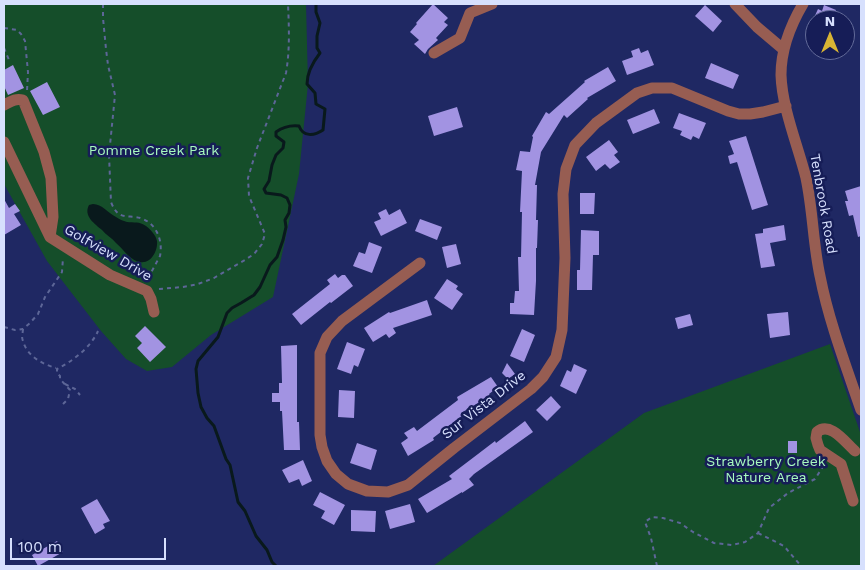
<!DOCTYPE html>
<style>
body{margin:0}
#map{position:relative;width:865px;height:570px;overflow:hidden;background:#1f2863;font-family:"Work Sans",sans-serif}
canvas{display:block}
.frame{position:absolute;inset:0;border:5px solid #d7e0fd;pointer-events:none}
.north{position:absolute;left:805px;top:10px;width:50px;height:50px;box-sizing:border-box;background:#161d57;border:1px solid #636b99;border-radius:50%;rotate:0deg;font-size:14px;font-weight:700;line-height:20px;text-align:center;color:#d7e0fd}
.north::after{content:'';display:block;margin:auto;width:18px;height:22px;background:#d8b434;clip-path:polygon(50% 0,100% 100%,50% 72%,0 100%)}
.scale{position:absolute;left:10px;top:538px;width:156px;height:22px;box-sizing:border-box;border:2px solid #d7e0fd;border-top:0;padding-left:6px;font-size:15px;line-height:18px;white-space:nowrap;color:#d7e0fd;-webkit-text-stroke:4px #161d57;paint-order:stroke}
</style>
<div id="map">
<canvas width="865" height="570"></canvas>
<div class="frame"></div>
<div class="north">N</div>
<div class="scale">100 m</div>
</div>
<script>
const c = document.querySelector('canvas').getContext('2d');
c.lineJoin = 'round';
function fillPath(path, color) { c.fillStyle = color; c.fill(path, 'evenodd'); }
function stroke(path, color, width, dash) { c.strokeStyle = color; c.lineWidth = width; c.lineCap = dash ? 'butt' : 'round'; c.setLineDash(dash || []); c.stroke(path); }
function write(font, color, halo, rows, align = 'center') {
  c.font = font + ' "Work Sans",sans-serif'; c.lineWidth = 5; c.setLineDash([]); c.textBaseline = 'middle'; c.strokeStyle = halo; c.fillStyle = color; for (const [text, x, y, turn = 0] of rows) {
    c.save(); c.translate(x, y); c.rotate((+turn || 0) * Math.PI / 180); c.textAlign = isNaN(turn) ? turn : align; if (halo) c.strokeText(text, 0, 0); c.fillText(text, 0, 0); c.restore();
  }
}
fillPath(new Path2D(`
 M4,4H306L308,84L299,174L273,297L211,335L172,367L147,371L126,359L101,331L47,261L4,184Z
 M830,344L861,435V566H433L644,413Z`), '#154e2a');
fillPath(new Path2D(`
 M93,204C102,204 108,213 116,217C119,219 123,221 127,222C134,223 139,221 146,226C150,229 156,235 157,241C158,251 151,264 140,262C131,261 123,249 116,243C112,238 106,235 102,230C95,224 83,216 89,205Z`), '#09191c');
stroke(new Path2D(`
 M276,566L272,562L267,550L256,536L245,511L238,502L230,465L226,459L214,426L207,418L201,407L198,393L196,369L198,361L218,337L227,313L232,308L241,303L254,295L260,287L270,265L277,257L283,240L286,227L285,220L289,213L290,205L287,198L281,195L266,193L264,189L269,181L272,165L276,155L283,148L284,142L276,136V132C283,127 290,125 299,126C303,137 314,136 323,130L325,109L316,104L315,93L307,84C307,72 313,62 320,53L317,48V36L320,23L316,12V4`), '#09191c', 3);
fillPath(new Path2D(`
 M433,4L448,18L444,22L448,25L436,38L438,40L428,49L425,54L414,44L419,40L410,32L417,24L416,23Z
 M705,5L722,21L713,32L695,16Z
 M824,5L836,10L833,16L841,20H813L818,9L822,11Z
 M639,48L641,53L648,50L654,65L627,75L622,61L633,57L631,51Z
 M711,63L739,75L733,89L705,78Z
 M13,65L24,88L8,95L4,86V70Z
 M608,67L616,81L587,98L588,99L567,118L564,115L541,152L535,185H537L536,220H538L537,248H536V281L534,315L510,314V303H514L515,291H519L518,257H521L522,212H520L522,171L516,170L520,151L530,152L533,137L532,136L546,112L549,114L585,82L584,81Z
 M47,82L60,107L43,115L30,91Z
 M457,107L463,127L434,136L428,116Z
 M654,109L660,123L633,134L627,120Z
 M679,113L706,123L699,139L693,136L691,140L680,135L682,131L673,128Z
 M746,136L768,205L752,210L737,162L730,164L728,156L734,154L729,141Z
 M609,140L618,152L614,155L620,162L610,169L605,164L596,171L586,157Z
 M861,186V236L858,237L853,215L849,216L845,201H848L845,191Z
 M580,193H595L594,214H580Z
 M4,199L9,208L15,204L20,211L14,214L21,225L4,235Z
 M386,209L389,215L400,209L407,223L381,236L374,222L381,219L378,213Z
 M420,219L442,227L437,240L415,231Z
 M784,225L786,240L770,243L775,266L761,268L755,234L763,233V229Z
 M581,230L599,231V255H593L592,290H577V270H580Z
 M369,242L382,247L372,273L353,266L359,252L365,254Z
 M456,244L461,264L447,268L442,247Z
 M335,274L338,278L342,275H345L353,286L331,303L330,302L301,325L292,314L330,284L327,280Z
 M447,279L458,286L456,289L463,294L452,310L434,298Z
 M427,300L432,315L393,328L396,333L389,338L386,334L373,342L364,328L389,312L390,313Z
 M788,312L790,335L770,338L767,314Z
 M690,314L693,325L678,329L675,318Z
 M145,326L166,347L150,362L137,348L142,343L135,336Z
 M522,329L535,335L524,362L510,356Z
 M347,342L365,349L358,367L354,365L351,374L337,369Z
 M297,345V422H299L300,450H284L282,411H280V402H272V393H279V383H282L281,346Z
 M507,363L515,374L508,379L502,373Z
 M574,364L587,370L576,394L560,386L567,370L571,372Z
 M491,377L498,387L489,394L490,396L461,413L463,415L433,438L434,440L408,456L401,443L408,438L404,433L414,427L417,431L458,400L457,397Z
 M339,390L355,391L354,418L338,417Z
 M551,396L561,407L547,421L536,410Z
 M525,421L533,432L474,474L469,479L474,485L462,493V492L427,513L418,499L452,479L449,476L478,454L495,441L496,443Z
 M788,441H797V453H788Z
 M357,443L377,450L371,470L350,463Z
 M303,460L312,481L302,486L299,479L289,483L282,470Z
 M320,492L345,505L334,525L321,518L325,511L313,505Z
 M97,499L110,521L103,524L105,528L95,534L81,508Z
 M410,504L415,522L390,529L385,511Z
 M351,510L376,511L375,532L351,531Z
 M57,541L63,552L38,566L32,555Z`), '#a293e2');
stroke(new Path2D(`
 M103,4V18L106,49L108,65L115,95L109,155L111,202C119,223 129,213 143,219C157,225 163,241 160,256L147,280
 M4,28L17,30L21,34L25,41L28,72L27,91
 M4,48L9,60
 M159,289L183,287L198,284L214,278L245,260L254,254L262,244L265,234L249,196L248,178L257,148L286,73C290,50 289,27 288,4
 M4,327L15,330L23,329L30,323L38,314L45,297L62,272L63,258
 M23,329C23,333 21,336 23,341C27,356 42,364 56,368
 M65,384L75,389L80,395
 M63,404L68,399L70,390L60,379V376L57,373V369C73,361 91,347 98,331
 M758,533L784,546L801,566
 M657,566L651,538L645,522L652,517L663,518L680,523L693,532L714,543L732,545L745,542L758,533L769,508L788,493L815,479L824,465`), '#5d6697', 2, [4, 4]);
stroke(new Path2D(`
 M735,4L757,27L783,49
 M803,4C790,26 781,49 781,75C782,108 798,146 806,178C813,211 813,244 820,276C829,322 846,366 861,410
 M434,53L460,38L470,13L492,4
 M4,105C10,102 15,98 23,100L44,152L51,178L53,217L50,237
 M4,142L50,237L110,275L147,291L151,299L154,312
 M420,263L342,321L327,337L320,353V435L322,447L327,461L336,474L348,484L367,491L388,492L408,485L454,448L531,389L543,377L556,357L562,330L565,258L563,194L566,169L575,145L596,123L637,93L652,88H672L728,111L739,114H750L763,112L786,106
 M853,501L841,464L820,450L818,445L816,438L817,432C830,421 845,442 855,451`), '#975d52', 11);
write('14px', '#a8fabe', '#161d57', [
 ["Pomme Creek Park",154,151],
 ["Strawberry Creek",766,462],
 ["Nature Area",766,478]
]);
write('14px', '#d7e0fd', '#161d57', [
 ["Tenbrook Road",823,204,80],
 ["Golfview Drive",108,253,30],
 ["Sur Vista Drive",484,405,-38]
]);
</script>
